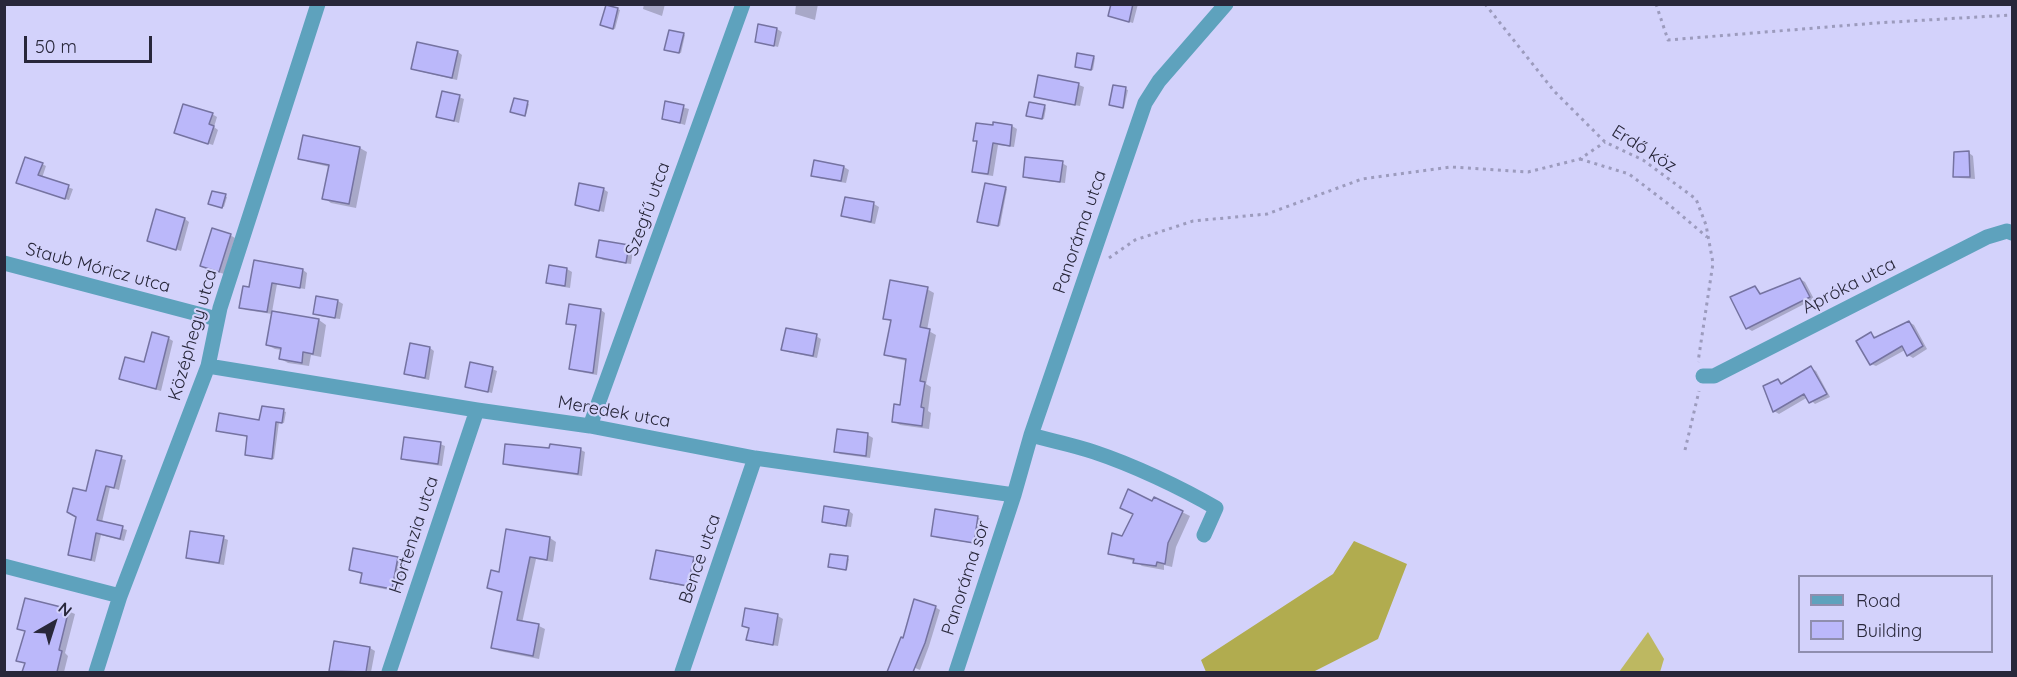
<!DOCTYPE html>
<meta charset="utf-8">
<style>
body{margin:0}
#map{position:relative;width:2017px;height:677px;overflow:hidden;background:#d3d2fb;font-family:Quicksand,sans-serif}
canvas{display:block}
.frame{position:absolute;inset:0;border:6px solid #28273a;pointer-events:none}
.legend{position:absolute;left:1798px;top:575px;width:195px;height:78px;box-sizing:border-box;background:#d3d2fb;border:2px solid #8f8eae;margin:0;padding:8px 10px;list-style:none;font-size:18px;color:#28273a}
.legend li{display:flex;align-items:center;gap:12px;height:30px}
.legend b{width:30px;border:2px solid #8f8eae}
.north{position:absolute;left:24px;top:593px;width:60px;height:60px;-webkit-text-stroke:4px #d3d2fb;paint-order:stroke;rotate:39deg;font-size:16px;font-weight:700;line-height:24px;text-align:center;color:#28273a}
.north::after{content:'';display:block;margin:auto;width:21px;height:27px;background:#28273a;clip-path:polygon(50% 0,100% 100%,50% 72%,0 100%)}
.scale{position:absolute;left:24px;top:36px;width:128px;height:27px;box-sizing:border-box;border:3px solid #28273a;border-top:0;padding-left:8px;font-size:18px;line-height:21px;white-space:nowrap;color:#28273a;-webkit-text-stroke:4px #d3d2fb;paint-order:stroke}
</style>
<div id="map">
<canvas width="2017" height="677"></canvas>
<div class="frame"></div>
<ul class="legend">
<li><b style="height:8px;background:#5ea2bd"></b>Road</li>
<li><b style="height:16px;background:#bbb8fa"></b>Building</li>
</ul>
<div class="north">N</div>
<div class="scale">50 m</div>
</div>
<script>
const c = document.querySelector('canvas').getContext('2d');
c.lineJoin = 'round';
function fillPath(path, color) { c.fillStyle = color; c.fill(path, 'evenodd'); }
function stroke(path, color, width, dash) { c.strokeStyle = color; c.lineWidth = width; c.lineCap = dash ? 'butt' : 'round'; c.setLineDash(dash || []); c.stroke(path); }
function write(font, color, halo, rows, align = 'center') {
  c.font = font + ' Quicksand,sans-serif'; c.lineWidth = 4.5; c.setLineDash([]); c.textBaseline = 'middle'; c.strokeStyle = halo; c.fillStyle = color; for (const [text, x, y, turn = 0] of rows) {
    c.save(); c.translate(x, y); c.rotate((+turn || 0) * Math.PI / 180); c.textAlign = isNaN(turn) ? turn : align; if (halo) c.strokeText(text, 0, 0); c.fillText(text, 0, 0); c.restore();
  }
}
fillPath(new Path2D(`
 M1648,632L1664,659L1660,672H1619Z`), '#bdb861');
fillPath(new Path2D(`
 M1354,541L1407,564L1378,639L1313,672H1206L1201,660L1333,574Z`), '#b1ac4f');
fillPath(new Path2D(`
 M644,4H665L662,16L643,9Z
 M796,4H818L815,20L795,14Z
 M1112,4H1138L1133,23L1110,16Z
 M607,6L620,10L615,29L604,26Z
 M777,29L782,32L778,47L756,41Z
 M683,34L685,35L681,53L668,51Z
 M458,52L462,55L457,80L418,71L413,68Z
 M1093,57L1095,58L1093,70L1078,67Z
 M1039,77L1079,85L1084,87L1080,106L1040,99L1035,96Z
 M1114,86L1128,90L1124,108L1113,105Z
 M459,97L464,99L459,123L438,116Z
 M527,103L529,104L526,115L514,112Z
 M667,103L689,109L685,125L663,118Z
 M1044,106L1046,108L1044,119L1030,117Z
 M212,114L217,117L214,127L218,130L213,145L181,135Z
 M994,124L1012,126L1017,129L1014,147L998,145L993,176L979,174L974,171L978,142L975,140L994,127Z
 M360,148L367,152L356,208L331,203L324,198L330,167L308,162L300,158Z
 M1969,153L1973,156L1975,179L1960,178L1955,176Z
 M1062,163L1067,166L1065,183L1029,179L1024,176Z
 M42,164L46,166L42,178L73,189L69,200L22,185Z
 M844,167L849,170L846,183L818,178L813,175Z
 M1005,188L1007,189L1000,226L981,222Z
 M603,189L608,192L604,212L576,205Z
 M225,196L227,197L224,207L212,204Z
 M846,199L874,204L879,207L875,224L847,218L843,215Z
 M185,219L189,222L181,251L149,240Z
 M230,235L235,238L224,274L206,268Z
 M628,247L633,250L631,264L603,260L598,257Z
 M567,269L572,272L570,288L553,285L548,283Z
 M303,270L307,273L305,289L277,284L272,312L319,320L326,325L321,357L311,355L309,366L288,363L281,359L282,350L275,349L267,345L272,314L246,310L241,307L251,289Z
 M1800,279L1805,282L1814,299L1752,331L1747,328L1755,288L1762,294Z
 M927,289L934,293L927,330L936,335L926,384L931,387L928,411L931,413L929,429L900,425L893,421L902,406L907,361L893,358L886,354L892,322L884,318Z
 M318,298L338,301L343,304L340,319L320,316L315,313Z
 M601,310L605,313L597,375L575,371L570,368L577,327L568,323Z
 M1909,322L1914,325L1927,349L1913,358L1908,355L1905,350L1876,366L1871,364V334L1877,338Z
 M816,336L821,339L817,358L788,352L783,349Z
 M168,338L173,341L161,391L121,379L145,364Z
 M430,348L434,351L429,380L411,376L406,373Z
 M1811,368L1816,371L1830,397L1815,404L1808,397L1779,414L1774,411L1778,381L1784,384Z
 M492,369L497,371L492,393L466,386Z
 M283,411L286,412L284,423L279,422L274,459L246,454L249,437L218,431L261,422Z
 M838,431L868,435L873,438L870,458L840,454L836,451Z
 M440,444L445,446L442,466L407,461L402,459Z
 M551,450H581L585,452L582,476L510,466L505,463Z
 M97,452L126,460L119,490L110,487L102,522L127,530L124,541L101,535L95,562L70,554Z
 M1153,503L1182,512L1190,516L1176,547L1172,567L1164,565V570L1142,566L1135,561L1117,557L1110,553L1123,538L1134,514Z
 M849,511L853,514L851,527L828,524L823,521Z
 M977,517L982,520L979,544L937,538L933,535Z
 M507,531L550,538L556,542L553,562L536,559L522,623L539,626L545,629L539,659L499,651L493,647L504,593L489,588L501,574Z
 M223,538L228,540L224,565L192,560L187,557Z
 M847,558L849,559L847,570L830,567Z
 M397,559L405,563L399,592L369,586L362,582L363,575L351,569Z
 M693,559L698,561L693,588L657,581L652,578Z
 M935,607L940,610L929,646L920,670L899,661L904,640Z
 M746,610L778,616L783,619L778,646L753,642L748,639L750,629L743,625Z
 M68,611L75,614L65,653L68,656L64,672H24L26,664L18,660L26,632L19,628Z
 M335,643L370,648L375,651L371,672H330Z`), '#0003');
const building = new Path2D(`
 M1111,4H1133L1129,22L1108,16Z
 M606,5L618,8L613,29L600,25Z
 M758,24L777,28L774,46L755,42Z
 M669,30L684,33L679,53L664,50Z
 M417,42L458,51L452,78L411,69Z
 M1077,53L1094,56L1091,70L1075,67Z
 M1038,75L1079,83L1075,105L1034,97Z
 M1113,85L1126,87L1123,108L1109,105Z
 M442,91L460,95L454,121L436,117Z
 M514,98L528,101L525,116L510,112Z
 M665,101L684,105L680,123L662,119Z
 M1029,102L1045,105L1042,119L1026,116Z
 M183,104L213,113L209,124L214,126L208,144L174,133Z
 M993,122L1012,125L1010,146L993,143L988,174L972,172L977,141H973L976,123L993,125Z
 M303,135L360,147L349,204L322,199L329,165L298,159Z
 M1969,151L1970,177H1953L1954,152Z
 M25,157L43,163L38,175L69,185L65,199L16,183Z
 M1025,157L1063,161L1060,182L1023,177Z
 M814,160L844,166L841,181L811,176Z
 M579,183L604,188L599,211L575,205Z
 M985,183L1006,187L998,226L977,222Z
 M212,191L226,194L222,208L208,204Z
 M845,197L874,202L871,222L841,216Z
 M156,209L185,218L176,250L147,241Z
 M212,228L231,234L219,272L200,266Z
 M599,240L629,245L626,263L596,257Z
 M254,260L303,269L300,288L272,283L267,312L239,308L243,286L249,287Z
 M549,265L567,268L565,286L546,283Z
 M1800,278L1810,297L1746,329L1730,297L1755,286L1760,294Z
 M890,280L928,287L920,327L930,329L920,381L925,382L921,407L924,408L922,426L892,422L894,404L900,405L906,359L884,355L891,320L883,319Z
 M316,296L338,300L335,318L313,314Z
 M569,304L601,309L593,373L569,369L576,325L566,324Z
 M272,311L319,319L313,354L303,352L302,363L279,359L281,348L266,345Z
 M1909,321L1923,346L1907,356L1902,346L1870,365L1856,341L1871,332L1874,338Z
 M786,328L817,334L813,356L781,350Z
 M152,332L169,337L156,389L119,379L125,357L144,362Z
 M410,343L430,347L425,378L404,374Z
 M470,362L493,367L488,392L465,387Z
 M1811,366L1827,394L1809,403L1804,394L1773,412L1763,386L1778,379L1781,384Z
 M262,406L284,409L282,423L276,422L272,459L245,455L247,436L216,431L219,413L259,420Z
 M837,429L868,433L866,456L834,452Z
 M404,437L441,442L438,464L401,459Z
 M505,444L549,448L550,444L581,448L578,474L503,464Z
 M96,450L122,456L114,488L106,486L97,520L123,526L120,539L96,533L91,560L68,555L76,517L67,512L73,488L86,491Z
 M1128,489L1152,501L1154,497L1183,511L1168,543L1165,564L1157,562L1156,566L1133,563L1134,559L1108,554L1112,533L1122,536L1133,514L1120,508Z
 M824,506L849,510L846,526L822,522Z
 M935,509L978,516L974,543L931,536Z
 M506,529L550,537L547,560L530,557L517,620L539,624L533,656L491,648L502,592L487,588L491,570L499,572Z
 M190,531L224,536L219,563L186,558Z
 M353,548L398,557L392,589L360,583L362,573L349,570Z
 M656,550L694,557L688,586L650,579Z
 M830,554L848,556L846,570L828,567Z
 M25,598L69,609L59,650L62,651L57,672H22L25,663L16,661L25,631L17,629Z
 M914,599L936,606L925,643L913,672H887L901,637L903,638Z
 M745,608L778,614L773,645L746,640L749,628L742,626Z
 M334,641L370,647L366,672L329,671Z`);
fillPath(building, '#bbb8fa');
stroke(building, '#7573a1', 1.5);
stroke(new Path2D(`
 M1485,4L1554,91L1605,142L1643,160L1696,199L1706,225L1713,263L1698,362
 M1656,4L1668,40L1876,23L2012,15
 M1580,159L1629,174L1667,203L1707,237
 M1109,258L1135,240L1193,221L1267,214L1362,179L1451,167L1528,172L1580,159L1605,142
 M1685,450L1699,391`), '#9c9bbd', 3, [3, 4.5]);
stroke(new Path2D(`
 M4,263L217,319
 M208,366L477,410L590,426L755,458L1014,495
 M1703,376H1714L1987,237L2007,231L2012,233
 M590,426L743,4
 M1031,435C1052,441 1074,445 1094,452C1133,465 1180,487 1216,508L1204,535
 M4,566L120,596
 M96,672L120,596L208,366L220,308L318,4
 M389,672L477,410
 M682,672L755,458
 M956,672L1014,495L1031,435L1145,103L1159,81L1226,4`), '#5ea2bd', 15);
write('18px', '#28273a', '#d3d2fb', [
 ["Erdő köz",1644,149,32],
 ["Szegfű utca",648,209,-70],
 ["Panoráma utca",1080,232,-71],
 ["Staub Móricz utca",98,268,15],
 ["Apróka utca",1849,286,-27],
 ["Középhegy utca",193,335,-74],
 ["Meredek utca",614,412,10],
 ["Hortenzia utca",414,535,-72],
 ["Bence utca",700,559,-71],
 ["Panoráma sor",966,578,-72]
]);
</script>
